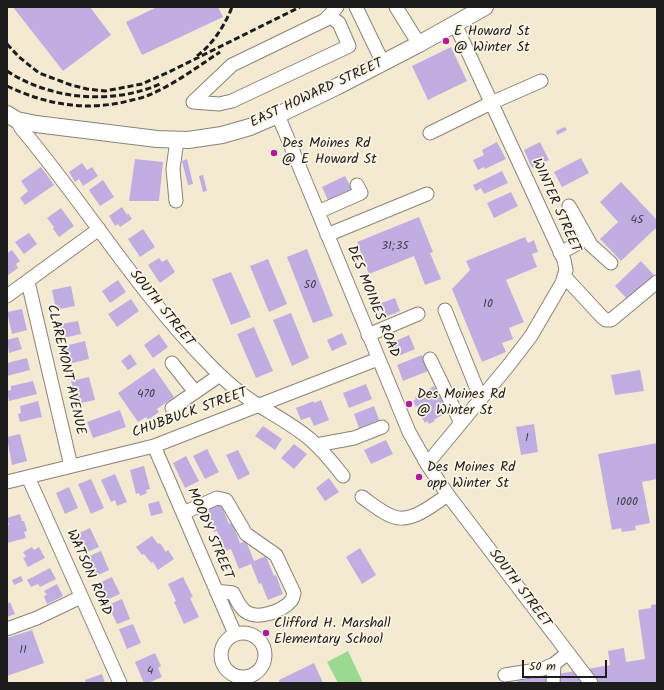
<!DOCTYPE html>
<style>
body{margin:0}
#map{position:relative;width:664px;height:690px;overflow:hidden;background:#f4ead1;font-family:Kalam,sans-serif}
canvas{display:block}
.frame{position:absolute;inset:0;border:8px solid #1c1c1c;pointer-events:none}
.scale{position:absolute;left:522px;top:660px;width:85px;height:18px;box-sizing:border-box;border:2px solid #1c1c1c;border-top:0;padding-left:5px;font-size:12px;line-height:14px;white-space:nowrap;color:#1c1c1c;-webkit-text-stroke:3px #fcf5e5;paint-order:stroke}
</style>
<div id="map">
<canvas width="664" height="690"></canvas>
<div class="frame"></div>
<div class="scale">50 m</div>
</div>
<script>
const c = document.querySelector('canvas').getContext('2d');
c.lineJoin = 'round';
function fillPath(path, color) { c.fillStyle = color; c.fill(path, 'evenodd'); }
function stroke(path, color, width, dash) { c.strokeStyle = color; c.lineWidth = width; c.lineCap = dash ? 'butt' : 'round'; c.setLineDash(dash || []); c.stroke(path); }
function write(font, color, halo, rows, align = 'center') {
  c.font = font + ' Kalam,sans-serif'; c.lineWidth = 3.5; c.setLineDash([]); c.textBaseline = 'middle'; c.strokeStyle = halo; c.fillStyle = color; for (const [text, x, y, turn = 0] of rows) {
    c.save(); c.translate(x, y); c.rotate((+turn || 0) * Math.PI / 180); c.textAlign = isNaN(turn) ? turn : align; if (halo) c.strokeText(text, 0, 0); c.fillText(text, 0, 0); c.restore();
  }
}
fillPath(new Path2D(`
 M348,651L363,683H338L327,662Z`), '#9ada90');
fillPath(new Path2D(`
 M13,7H90L111,35L63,71Z
 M157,7H218L223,17L142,55L126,22Z
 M451,47L467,81L428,100L412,66Z
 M565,127L567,130L557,135L556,131Z
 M497,142L506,159L485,169L484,167L478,170L473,160L484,155L482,150Z
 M540,142L549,160L532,168L524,150Z
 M581,158L589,173L562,187L554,172Z
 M135,159L163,162L159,201H129Z
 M187,159L193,184L188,185L182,161Z
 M82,163L87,170L92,167L98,176L83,186L79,179L75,182L69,172Z
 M41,167L54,185L25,205L20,198L28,191L21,181Z
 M502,171L508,183L484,194L481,188L476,191L473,185Z
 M203,175L207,191L203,192L199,176Z
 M345,176L352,189L328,200L322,187Z
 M103,180L114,197L100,206L89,190Z
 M621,182L657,220V227L621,261L600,239L618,222L600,202Z
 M511,192L518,206L494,218L487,203Z
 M122,207L127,215L128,213L132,219L120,227L118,224L115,226L109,216Z
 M61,208L74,226L59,237L53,229L54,227L47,218Z
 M419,217L433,252L430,253L441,279L425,285L414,256L369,274L357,242Z
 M143,229L155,247L140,257L128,239Z
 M29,233L37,244L24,254L15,242Z
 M525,237L528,243L534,240L538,252L532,254L537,267L506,280L524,322L509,328L513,339L502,343L506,352L482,362L452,289L470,270L466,261Z
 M307,249L333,316L313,323L287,257Z
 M12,250L20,261L16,264L18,268L7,276V253Z
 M159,258L162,262L167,259L175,272L160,283L148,265Z
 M268,259L287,304L269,312L250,266Z
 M641,261L654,275L628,300L615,286Z
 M231,272L251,317L231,325L212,279Z
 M118,280L126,292L110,303L102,291Z
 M71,286L75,306L56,310L52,290Z
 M395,298L400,311L379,320L373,306Z
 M131,299L139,311L117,327L108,314Z
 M22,309L27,330L12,334L7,312Z
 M291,313L309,358L292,366L273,320Z
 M78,321L81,334L58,339L55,325Z
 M254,327L273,371L256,378L237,334Z
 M342,333L347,344L332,351L327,340Z
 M159,334L168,347L153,358L144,345Z
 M409,335L415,349L394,358L389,344Z
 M18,337L22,349L9,353L7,340Z
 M85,341L89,359L64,365L60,347Z
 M130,354L137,364L128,370L121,361Z
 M422,355L428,371L403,381L397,365Z
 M27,358L30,370L7,376V363Z
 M154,368L174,397L157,409L159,412L148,420L146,417L138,422L118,393Z
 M640,370L644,391L615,395L611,375Z
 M89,377L95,400L77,404L71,381Z
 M33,381L37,394L9,401L7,391L11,390V386Z
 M366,384L372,399L349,408L343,393Z
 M434,386L435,388L436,387L449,411L434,420L435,421L429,424L427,421L425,423L421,416L423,415L418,406L416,407L413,401L416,399L415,397L422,393L423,395L428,392L427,390Z
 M321,400L329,420L314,426L310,417L301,420L296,408L314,401V403Z
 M38,401L42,417L20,422L18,414L21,413L20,406Z
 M374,406L379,420L359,428L354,414Z
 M120,410L126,427L93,438L87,422Z
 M534,424L538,452L521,455L516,427Z
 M263,426L282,439L275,450L255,436Z
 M20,434L27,461L12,465L7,437Z
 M386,440L393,454L371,464L364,450Z
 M657,443V479L642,482L650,523L635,526L636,530L622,532L621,528L612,530L598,454Z
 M294,444L307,454L294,469L281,458Z
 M207,449L219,472L205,479L193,456Z
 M238,450L250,474L238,480L226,455Z
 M186,456L199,481L185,488L173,463Z
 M144,466L150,489L146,490L147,493L140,496L139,493L136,494L130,470Z
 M115,474L127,502L117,506L115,500L111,502L101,480Z
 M329,478L339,492L325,501L316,488Z
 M91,479L104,508L91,514L78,484Z
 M69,487L78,508L65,514L56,493Z
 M159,501L163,513L151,516L148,504Z
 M220,502L229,524L232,522L240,543L246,541L254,561L266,556L274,576L276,575L283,594L268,600L261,583L259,584L251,564L239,569L231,549L225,551L217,531L214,532L205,508Z
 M20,514L22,521H24L27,531L24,532L26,538L7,543V525H9L7,518Z
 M90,528L99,547L85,553L77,534Z
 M152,536L158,544L160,543L166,552L168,550L174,559L158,570L153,562L151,563L144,554L142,555L136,547Z
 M32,547L34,550L39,547L45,558L28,567L23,558L26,557L23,552Z
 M360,548L376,575L362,584L346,557Z
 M101,551L109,570L96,576L87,557Z
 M50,568L56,579L40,587L38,584L31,587L27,580Z
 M21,576L23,581L14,585L12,580Z
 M112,577L120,594L106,600L99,583Z
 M183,577L193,597L190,598L199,617L184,624L174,602L176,601L168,584Z
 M57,584L63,596L47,604L44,596L47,595L44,591Z
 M122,599L130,619L117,624L108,605Z
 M10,602L15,614L7,617V604Z
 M657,604V683H517V681L610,665L608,651L624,648L626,662L645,659L638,610L651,608V605Z
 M133,624L141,643L127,649L119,629Z
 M32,630L44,663L7,676V638Z
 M155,653L161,666L158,668L162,677L148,683H144L135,662Z
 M314,663L323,683H280L279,680Z
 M102,674L105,683H86L85,680Z`), '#c0aee3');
const minor = new Path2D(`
 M356,7L383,63
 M396,7L419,44
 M329,16L339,23L349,46L232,101L219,104L193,102L232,65L325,20L337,7
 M278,115L409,432L427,464L448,495L591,683
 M17,120L21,128C84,203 136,289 205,360C221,377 238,393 258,405C276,416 295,426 311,440C323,451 333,463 343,476
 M430,133L491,103L541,81
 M176,201L173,169L177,140
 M569,206L591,245L611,263
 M318,212L361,193L357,185
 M327,235L427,194
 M560,253L586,239
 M564,276L602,317L606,320H611L657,282
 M28,282L71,466
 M7,296L99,229
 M445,310L481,399
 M368,335L418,314
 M430,359L461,423
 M172,363L195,392
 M172,408L220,375
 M316,445L354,438L382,427
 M154,446L235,634
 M427,464L508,366L531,336L562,283L566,270L564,260L455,24
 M28,477L120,683
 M7,482L154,446L378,359
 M362,497C372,504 382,513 394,517C413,523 433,504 448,495
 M183,513L217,498L226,500L246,534L276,555L294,593C293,596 293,599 291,601C282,611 260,619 248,613C240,609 237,600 233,593L216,591
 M7,629L37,618L81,597
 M221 655a22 22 0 1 1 44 0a22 22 0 1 1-44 0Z
 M505,675L543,669L554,664L568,653
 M553,683L554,664`);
const major = new Path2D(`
 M7,114L17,120L36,124L157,139L188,140L222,135L250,127L278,115L338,86L419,44L485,7`);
stroke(minor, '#888376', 15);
stroke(major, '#888376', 18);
stroke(minor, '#fff', 13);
stroke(major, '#fff', 16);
stroke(new Path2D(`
 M7,44L19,57L39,73L71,85L87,89L105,91L142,84L169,72L300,7
 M197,56C213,44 225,25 232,7
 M7,71C51,100 112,105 160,84
 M7,86C47,105 88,112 132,100C138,99 144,97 149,95C175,84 197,67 220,52`), '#1c1c1c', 3, [6, 3]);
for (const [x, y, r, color] of [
 [446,41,4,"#b5179e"],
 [274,153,4,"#b5179e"],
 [409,404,4,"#b5179e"],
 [419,477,4,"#b5179e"],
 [266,633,4,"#b5179e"]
]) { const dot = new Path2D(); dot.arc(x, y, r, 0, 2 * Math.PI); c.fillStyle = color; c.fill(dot); stroke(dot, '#fcf5e5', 1.5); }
write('12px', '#45404e', null, [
 ["45",637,221],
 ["31;35",395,247],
 ["50",310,286],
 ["10",488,305],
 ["470",146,395],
 ["1",527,439],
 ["1000",627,503],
 ["11",23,651],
 ["4",150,672]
]);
write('14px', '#1c1c1c', '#fcf5e5', [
 ["E Howard St",454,33],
 ["@ Winter St",454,49],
 ["Des Moines Rd",282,145],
 ["@ E Howard St",282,161],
 ["Des Moines Rd",417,396],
 ["@ Winter St",417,412],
 ["Des Moines Rd",427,469],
 ["opp Winter St",427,485],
 ["Clifford H. Marshall",274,625],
 ["Elementary School",274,641]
], 'left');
write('14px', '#1c1c1c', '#fcf5e5', [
 ["EAST HOWARD STREET",317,94,-25],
 ["WINTER STREET",555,206,66],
 ["DES MOINES ROAD",372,302,68],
 ["SOUTH STREET",161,309,51],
 ["CLAREMONT AVENUE",65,370,77],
 ["CHUBBUCK STREET",190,414,-20],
 ["MOODY STREET",209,534,67],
 ["WATSON ROAD",88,573,66],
 ["SOUTH STREET",519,589,53]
]);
</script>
